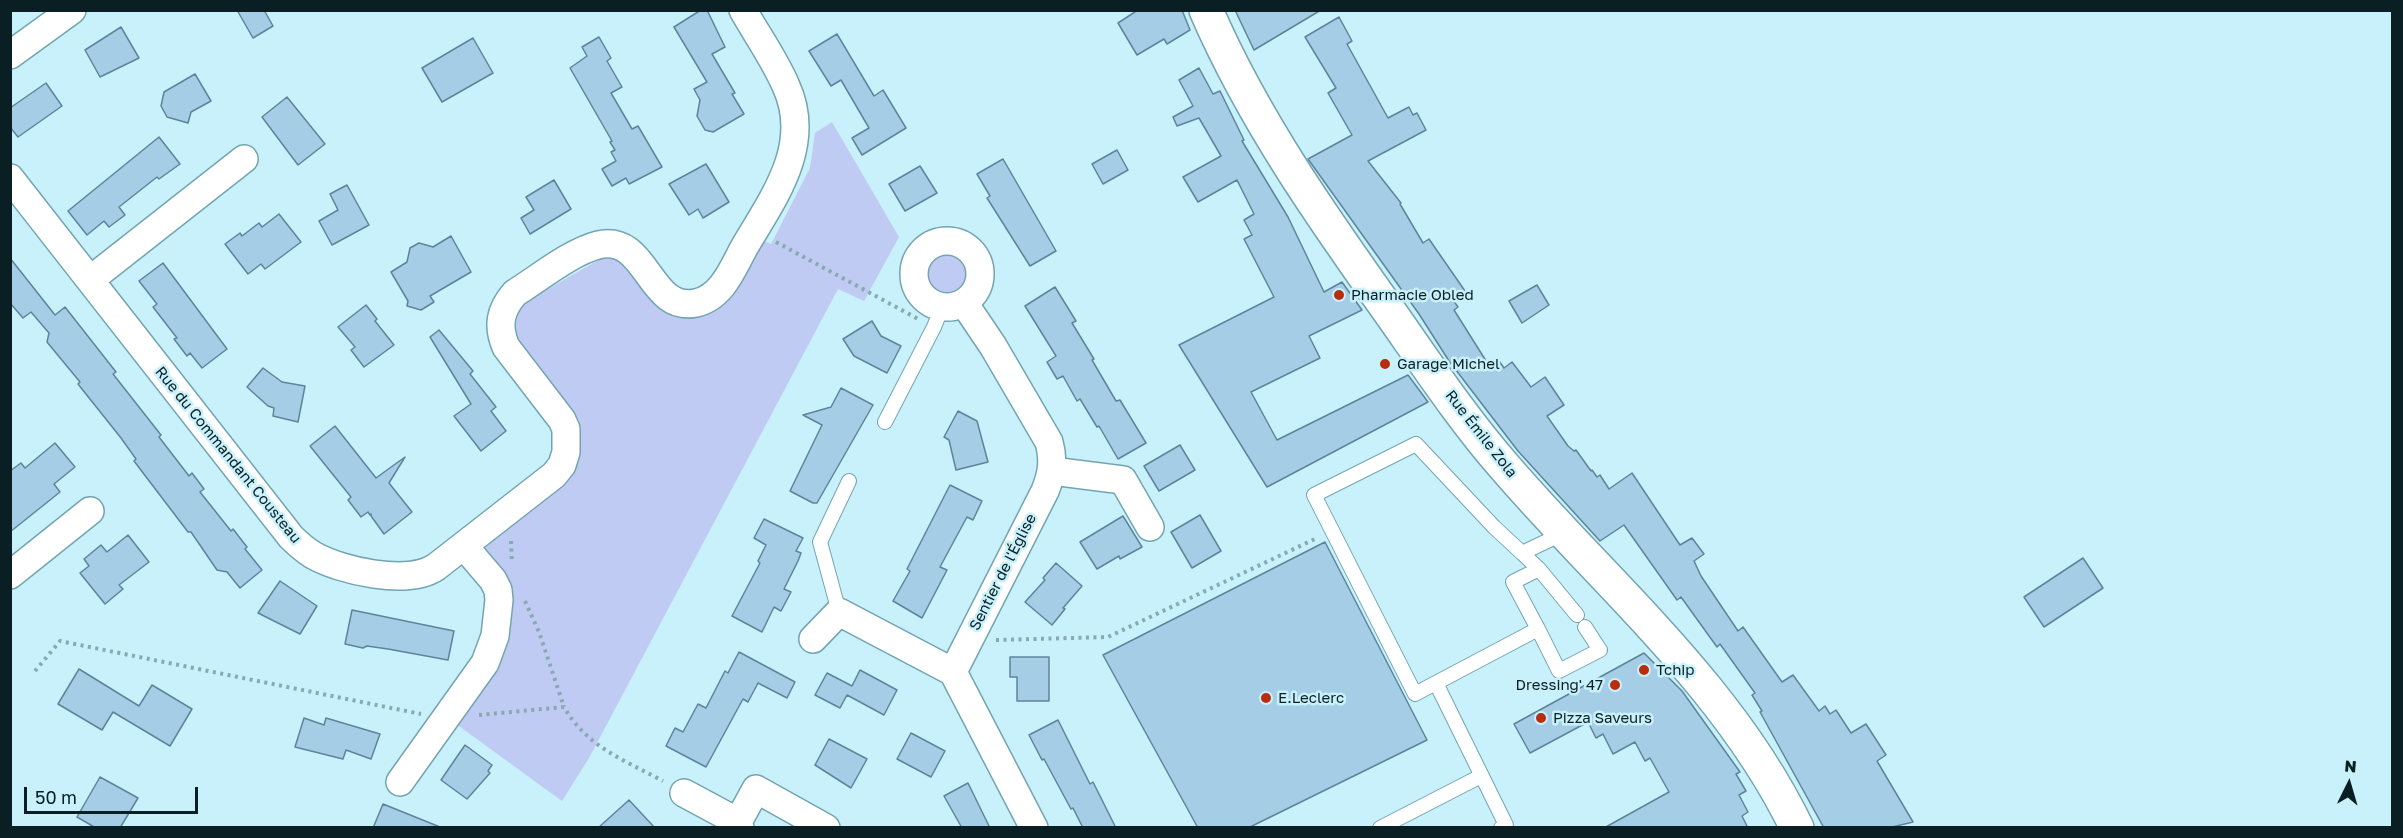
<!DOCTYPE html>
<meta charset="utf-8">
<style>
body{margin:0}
#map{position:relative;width:2403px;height:838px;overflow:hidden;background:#c8f1fb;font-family:"Golos Text",sans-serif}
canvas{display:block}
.frame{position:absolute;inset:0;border:12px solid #0a1f23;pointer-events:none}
.north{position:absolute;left:2319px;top:754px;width:60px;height:60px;-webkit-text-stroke:4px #c8f1fb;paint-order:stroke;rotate:5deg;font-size:16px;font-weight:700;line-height:24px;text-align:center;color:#0a1f23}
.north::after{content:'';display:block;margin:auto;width:21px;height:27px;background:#0a1f23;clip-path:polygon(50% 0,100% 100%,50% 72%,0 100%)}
.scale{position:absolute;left:24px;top:787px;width:174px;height:27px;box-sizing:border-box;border:3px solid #0a1f23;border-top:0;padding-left:8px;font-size:18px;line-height:21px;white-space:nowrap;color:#0a1f23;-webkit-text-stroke:4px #c8f1fb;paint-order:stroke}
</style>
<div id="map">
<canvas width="2403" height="838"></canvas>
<div class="frame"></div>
<div class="north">N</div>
<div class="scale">50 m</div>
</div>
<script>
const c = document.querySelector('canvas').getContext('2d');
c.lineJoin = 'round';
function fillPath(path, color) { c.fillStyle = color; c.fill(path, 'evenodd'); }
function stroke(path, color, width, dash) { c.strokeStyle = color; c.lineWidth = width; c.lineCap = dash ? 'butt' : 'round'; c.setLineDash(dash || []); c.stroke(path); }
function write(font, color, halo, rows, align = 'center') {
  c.font = font + ' "Golos Text",sans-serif'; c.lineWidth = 5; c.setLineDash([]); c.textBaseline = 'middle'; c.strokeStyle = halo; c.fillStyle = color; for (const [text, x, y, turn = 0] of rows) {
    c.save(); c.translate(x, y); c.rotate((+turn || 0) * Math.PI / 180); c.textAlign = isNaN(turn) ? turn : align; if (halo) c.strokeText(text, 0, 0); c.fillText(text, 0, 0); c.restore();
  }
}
fillPath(new Path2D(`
 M832,122L899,237L864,301L838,289L589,758L562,801L452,721L499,656L483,559L484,543L578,454L511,332L513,314L520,305L602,258L616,259L629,268L661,310L686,316L760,239L771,244L810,168L815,133Z
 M921 274a27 27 0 1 1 54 0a27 27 0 1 1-54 0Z`), '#c0cbf4');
const building = new Path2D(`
 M237,10H264L273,26L253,38Z
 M701,10H707L725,47L712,54L735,93L732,94L744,114L713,132L705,130L697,116L700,100L694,89L707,82L674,27Z
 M1138,10H1182L1190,30L1167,44L1164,39L1137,55L1118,23Z
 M1235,10H1321L1254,50Z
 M1339,17L1352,41L1347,44L1388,118L1409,107L1413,115L1417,113L1426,130L1368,161L1401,203L1400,204L1423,243L1429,239L1465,291L1453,300L1458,307L1454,310L1488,364L1497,358L1504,368L1512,362L1531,387L1545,377L1564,405L1547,416L1568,446L1574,451L1576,450L1591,471L1592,470L1597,477L1600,475L1609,489L1632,473L1680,545L1692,538L1704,554L1694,561L1701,576L1738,631L1743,627L1782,682L1793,675L1819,711L1825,706L1830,714L1836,710L1851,733L1866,724L1886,755L1877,761L1913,822L1888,828H1824L1760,712L1762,711L1752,695L1755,693L1720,644L1717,647L1681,597L1677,600L1624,525L1600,541L1518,451L1449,361L1419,314L1308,159L1352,135L1328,93L1336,88L1305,37Z
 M121,27L139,58L100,77L85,50Z
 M837,34L874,96L883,90L906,128L862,155L852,138L869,128L841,80L831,86L809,51Z
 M599,37L611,58L607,61L622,87L611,93L632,129L638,126L662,167L629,184L626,178L612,186L602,169L616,161L611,152L615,150L610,142L612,141L570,68L587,56L582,47Z
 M473,38L493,73L442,102L422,68Z
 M1199,68L1213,94L1220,91L1244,140L1242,141L1288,217L1324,292L1342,282L1362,310L1309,336L1320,358L1251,392L1277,440L1408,375L1428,402L1267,487L1179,345L1274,297L1244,239L1252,235L1244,220L1254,214L1237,180L1198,202L1183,177L1221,156L1199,118L1177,126L1173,117L1193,106L1179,80Z
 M195,74L211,101L191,112L188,123L167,117L161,106L164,92Z
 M46,83L62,106L18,137L10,127V108Z
 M287,97L325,144L298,165L262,117Z
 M159,137L180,164L159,179L157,177L119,207L125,215L109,227L104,221L87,235L68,211Z
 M1117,150L1128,170L1103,184L1092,164Z
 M1003,159L1056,251L1030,266L987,198L990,196L977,174Z
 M706,164L729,202L703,218L698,209L689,215L669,184Z
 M920,166L937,193L905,211L889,184Z
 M554,180L571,209L530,234L521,218L534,210L526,197Z
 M347,185L369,225L332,245L319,221L338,210L330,194Z
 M279,214L301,242L265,269L261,264L248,274L225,244L240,233L242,236L259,223L262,227Z
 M451,236L471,272L430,296L434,302L421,310L407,306L408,301L391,272L407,262L410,248L419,243L433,247Z
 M10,258L55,315L65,307L116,372L113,374L161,435L159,437L189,476L192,473L204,489L200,492L231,531L233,529L247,547L245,549L262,570L240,588L227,572L217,570L191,532H188L134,461L136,459L121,438L78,384L80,382L47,342L49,333L31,312L23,318L10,303Z
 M163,263L227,349L202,368L190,353L187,356L174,339L177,338L153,307L157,304L139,281Z
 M1537,285L1549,305L1522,323L1509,301Z
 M1055,287L1076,321L1072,323L1094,359L1092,360L1116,401L1120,400L1146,443L1118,459L1099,426L1097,427L1080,399L1077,401L1063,376L1057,379L1047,362L1056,356L1025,306Z
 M366,305L377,319L375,321L394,345L364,367L351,350L355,347L338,327Z
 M872,321L881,336L901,346L887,373L854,356L843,339Z
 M439,330L473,371L470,374L496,407L491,411L506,431L481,451L454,416L471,404L430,337Z
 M263,368L282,382L305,386L298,422L273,416L274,408L268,406L247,387Z
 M841,388L873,405L817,503H813L790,491L822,425L803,415L831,407Z
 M958,411L977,421L988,462L956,470L949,440L944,437Z
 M335,426L376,478L405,457L389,483L412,512L384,534L371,516V514L370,515L368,512L361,517L348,500L351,497L310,446Z
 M55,443L75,467L54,484L60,492L10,532V471L21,463L25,468Z
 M1180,445L1195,470L1159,491L1144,466Z
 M950,485L982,501L973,520L967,517L940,567L947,570L922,618L893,601L910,571L907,569Z
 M1200,515L1221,551L1192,568L1171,532Z
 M1123,516L1142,547L1120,559L1119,556L1097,569L1080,542Z
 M764,519L803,538L796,551L801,553L798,561L784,589L791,592L781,611L774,607L762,632L732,616L760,563L758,561L766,545L754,538Z
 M128,535L149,562L119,585L123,589L105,604L80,573L89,566L84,559L101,545L107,552Z
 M1325,542L1427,740L1248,828H1198L1103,655Z
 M2083,558L2103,588L2044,627L2024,597Z
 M1056,563L1082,586L1063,608L1065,609L1052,625L1025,602L1045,580L1043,578Z
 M280,581L317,606L300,634L258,613Z
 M352,610L454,631L448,660L388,649L367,646L363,648L345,644Z
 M739,652L795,682L787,698L758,683L748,702L743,699L706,767L666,746L675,728L683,732L698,704L706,708L725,671L728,673Z
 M1644,653L1682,691L1740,772L1736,774L1746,791L1739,795L1748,812L1742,816L1748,828H1604L1669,792L1650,758L1645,761L1635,742L1613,754L1603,734L1596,738L1588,722L1530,753L1514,724Z
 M1010,657H1049V701H1017V677H1010Z
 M79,669L139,706L152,685L192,709L170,746L113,712L102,730L58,704Z
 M860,670L897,690L884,715L847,695L840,708L815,695L827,673L852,686Z
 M304,718L324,725L326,718L380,734L371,759L346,750L343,759L295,747Z
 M1058,720L1090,784L1093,782L1116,828H1083L1073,808L1071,809L1044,759L1042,760L1029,735Z
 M911,733L945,751L931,777L897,759Z
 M829,739L867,759L851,788L815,765Z
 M465,745L492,765L488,771L490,773L467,799L441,780Z
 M100,777L138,798L120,828H96L77,817Z
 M968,783L990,828H962L944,796Z
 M629,800L655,828H598Z
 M383,804L440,827V828H373Z`);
fillPath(building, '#a5cee6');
stroke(building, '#5d849a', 1.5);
const service = new Path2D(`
 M885,422L934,327L942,307
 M1522,553L1539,569L1577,615
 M1539,569L1513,582L1538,629L1415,694L1314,495L1416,444L1494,527L1522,553L1564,533
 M839,612L820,542L849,481
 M1538,629L1559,671L1600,650L1585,627
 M1436,683L1506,825L1501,828
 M1380,828L1481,776`);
const minor = new Path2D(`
 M10,55L72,10
 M10,178L291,537C298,544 305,550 313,555C341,571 408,586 436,567L554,475L562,465L566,452V429L562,420L506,347C497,326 500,310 515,293C539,278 571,252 598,245C648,233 648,313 696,303C723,297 733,267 745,246C774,197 813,145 786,86C775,60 757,35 743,10
 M914 274a33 33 0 1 1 66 0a33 33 0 1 1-66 0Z
 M90,280L244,159
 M964,303L993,346L1049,442C1054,460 1052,474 1045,491L953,672L1034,828
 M1052,471L1123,480L1150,527
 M10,575L90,511
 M813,639L839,612L953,672
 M400,782L485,663L495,636L499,600L498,590L493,580L464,546
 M684,793L738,822
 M740,828L738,822L756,789L826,828`);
const secondary = new Path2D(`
 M1206,10C1254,121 1325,221 1394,318C1429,368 1463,419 1503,465C1604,583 1728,685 1797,828`);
stroke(service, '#73a5b0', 16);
stroke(minor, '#73a5b0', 30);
stroke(secondary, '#73a5b0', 36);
stroke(new Path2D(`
 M776,242L920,320
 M511,541L512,563
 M525,601L539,632L564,707
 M996,640L1108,637L1317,538
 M35,671L60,641L421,714
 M479,715L564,707C587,747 624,760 663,781`), '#87a9b1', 4, [3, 4.5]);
stroke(service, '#fff', 14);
stroke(minor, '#fff', 27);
stroke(secondary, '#fff', 33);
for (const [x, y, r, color] of [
 [1339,295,6,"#b92d0f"],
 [1385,364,6,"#b92d0f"],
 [1644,670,6,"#b92d0f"],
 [1615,685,6,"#b92d0f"],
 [1266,698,6,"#b92d0f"],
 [1541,718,6,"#b92d0f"]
]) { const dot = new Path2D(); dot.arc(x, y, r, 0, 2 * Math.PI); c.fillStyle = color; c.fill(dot); stroke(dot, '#c8f1fb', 2); }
write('15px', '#0a1f23', '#c8f1fb', [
 ["Pharmacie Obled",1351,295],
 ["Garage Michel",1397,364],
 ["Tchip",1656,670],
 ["Dressing' 47",1603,685,"right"],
 ["E.Leclerc",1278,698],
 ["Pizza Saveurs",1553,718]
], 'left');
write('15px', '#0a1f23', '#c8f1fb', [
 ["Rue Émile Zola",1481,434,52],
 ["Rue du Commandant Cousteau",228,455,51],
 ["Sentier de l'Église",1003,572,-63]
]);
</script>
